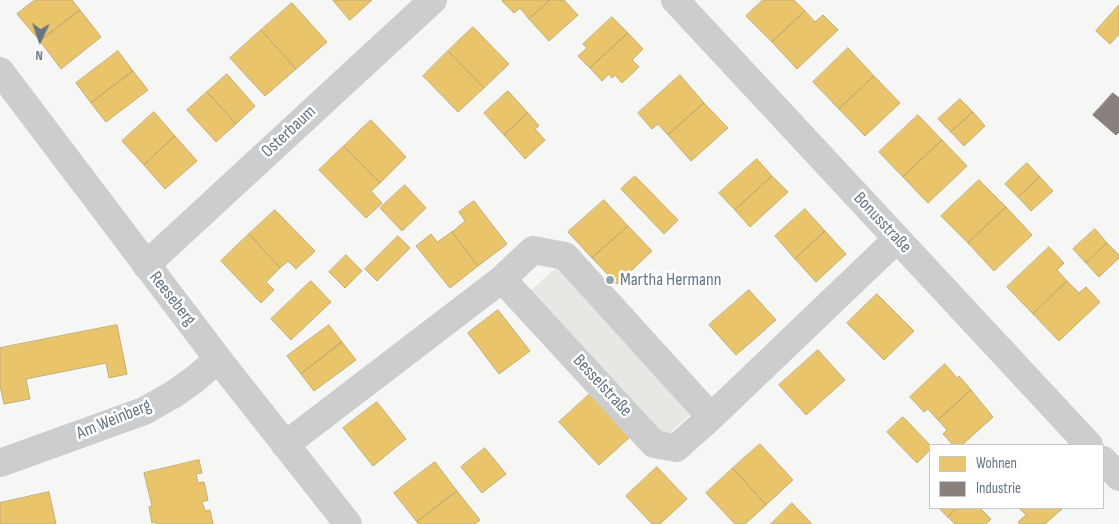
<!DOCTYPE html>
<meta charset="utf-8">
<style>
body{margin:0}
#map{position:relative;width:1119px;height:524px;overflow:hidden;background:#f6f6f5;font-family:"Sofia Sans Condensed",sans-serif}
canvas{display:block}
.legend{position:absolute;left:929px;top:444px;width:175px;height:65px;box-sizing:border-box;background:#fff;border:1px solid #c2c8ce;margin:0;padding:6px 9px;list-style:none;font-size:15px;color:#667685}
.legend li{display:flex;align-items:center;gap:10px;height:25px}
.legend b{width:25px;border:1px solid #c2c8ce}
.north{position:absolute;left:15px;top:15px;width:50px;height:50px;-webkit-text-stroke:4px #fff;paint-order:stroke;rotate:183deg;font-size:14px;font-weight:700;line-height:20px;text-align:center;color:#667685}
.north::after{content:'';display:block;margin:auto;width:18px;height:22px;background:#667685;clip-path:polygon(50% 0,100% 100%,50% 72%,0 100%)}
</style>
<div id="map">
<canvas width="1119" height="524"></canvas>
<ul class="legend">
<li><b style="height:14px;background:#e9c46a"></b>Wohnen</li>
<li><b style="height:14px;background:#8a817c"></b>Industrie</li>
</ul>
<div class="north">N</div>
</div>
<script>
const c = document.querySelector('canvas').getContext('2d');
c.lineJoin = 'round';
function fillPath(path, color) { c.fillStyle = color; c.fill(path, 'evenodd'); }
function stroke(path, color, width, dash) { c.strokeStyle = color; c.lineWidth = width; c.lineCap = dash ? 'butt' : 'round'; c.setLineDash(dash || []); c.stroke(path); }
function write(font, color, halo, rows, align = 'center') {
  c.font = font + ' "Sofia Sans Condensed",sans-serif'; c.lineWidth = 5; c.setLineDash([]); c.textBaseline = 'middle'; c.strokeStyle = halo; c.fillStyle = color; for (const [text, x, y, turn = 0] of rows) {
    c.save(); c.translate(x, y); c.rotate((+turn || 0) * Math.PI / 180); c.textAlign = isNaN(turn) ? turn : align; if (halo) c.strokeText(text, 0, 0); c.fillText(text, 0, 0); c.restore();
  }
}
fillPath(new Path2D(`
 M561,263L695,410L663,439L529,292Z`), '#e6e9e3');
const homes = new Path2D(`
 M35,0H72L80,10L40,41L17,14Z
 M333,0H372L350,20Z
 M504,0H550L529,19L520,8L514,13L502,1Z
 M550,0H564L578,15L549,41L529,19Z
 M763,0H794L805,11L772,42L746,16Z
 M292,3L327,42L296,69L261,30Z
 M1119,5V34L1110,44L1096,31Z
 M80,10L101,37L61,69L40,41Z
 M805,11L815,22L823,15L838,30L797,69L772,42Z
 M612,17L628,33L590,68L578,56L587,48L583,44Z
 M473,27L509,64L484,88L448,51Z
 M261,30L296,69L265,96L230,58Z
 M628,33L643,49L632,60L639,67L622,83L615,75L612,78L609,74L602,81L590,68Z
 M848,48L874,76L839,109L813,82Z
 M118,51L133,71L91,103L76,83Z
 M448,51L484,88L458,112L423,76Z
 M133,71L148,90L106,122L91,103Z
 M227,74L255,106L236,124L207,92Z
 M680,75L704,103L668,135L658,124L652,129L638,113Z
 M874,76L900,103L865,136L839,109Z
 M508,91L528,113L504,135L484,113Z
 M207,92L236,124L216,142L187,110Z
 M960,99L973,112L951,132L938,119Z
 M704,103L728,128L691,161L668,135Z
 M154,112L175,136L144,165L122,141Z
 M973,112L985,126L964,146L951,132Z
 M528,113L539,126L535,129L545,140L525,159L504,135Z
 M918,115L942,140L903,177L879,152Z
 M371,120L406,157L380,183L344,146Z
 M175,136L197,161L165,189L144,165Z
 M942,140L967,166L928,203L903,177Z
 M344,146L380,183L371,191L382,203L366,218L319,170Z
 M757,159L772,176L735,210L719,193Z
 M1027,163L1040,177L1018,197L1005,184Z
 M635,176L678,220L664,234L621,189Z
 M772,176L788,192L750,227L735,210Z
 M1040,177L1053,191L1031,211L1018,197Z
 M979,180L1006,207L968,243L941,216Z
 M405,185L426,208L402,231L380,208Z
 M604,200L628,226L592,258L568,232Z
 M474,201L507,244L478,266L452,232L465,221L459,212Z
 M1006,207L1032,235L994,271L968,243Z
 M805,209L825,231L795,259L775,236Z
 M275,210L315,251L296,269L288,261L280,268L249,234Z
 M628,226L652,251L617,284L592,258Z
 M1095,229L1107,243L1086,263L1073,249Z
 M825,231L846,254L816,282L795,259Z
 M452,232L478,266L450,288L416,246L431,234L437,242Z
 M249,234L280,268L266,282L274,290L261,303L221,261Z
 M398,236L410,248L377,281L365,269Z
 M1107,243L1119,255V258L1099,277L1086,263Z
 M1049,247L1064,263L1057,270L1067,281L1033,314L1007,287Z
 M346,255L362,271L345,288L329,272Z
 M311,281L331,302L291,340L271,319Z
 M1067,281L1079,293L1086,287L1100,302L1059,341L1033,314Z
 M749,290L776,320L736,355L709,325Z
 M877,294L914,331L884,360L847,323Z
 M498,310L530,351L499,374L468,333Z
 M117,325L127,374L109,378L106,363L26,379L30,399L4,404L0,386V348Z
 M329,325L342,342L301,374L287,356Z
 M342,342L356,360L314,391L301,374Z
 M818,350L845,380L806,415L779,385Z
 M945,364L957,378L959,376L971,390L938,420L928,409L924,412L910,397Z
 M971,390L993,417L962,445H953L943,434L947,430L938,420Z
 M590,394L630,437L599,465L559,422Z
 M377,402L406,439L373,466L343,428Z
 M903,417L930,445V450L917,463L887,432Z
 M760,444L793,480L766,505L733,468Z
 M485,448L506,474L482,493L461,467Z
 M199,460L202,473L196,474L198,483L204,482L208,500L202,502L205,511L210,510L213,524H156V522L152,523L149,507L152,506L144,473Z
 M435,462L457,491L417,522L394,493Z
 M657,467L687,499L660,524H652L626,496Z
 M733,468L766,505L745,524H735L706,493Z
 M457,491L480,520L475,524H418L417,522Z
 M49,492L56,524H0V503Z
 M792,503L812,524H771Z
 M939,508H957L948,517Z
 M957,508H980L991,519L986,524H955L948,517Z
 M1019,508H1063L1045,524H1020L1018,522L1026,515Z`);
fillPath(homes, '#e9c46a');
stroke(homes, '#c2ad72', 1);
const industry = new Path2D(`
 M1113,93L1119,98V132L1116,135L1093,115Z`);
fillPath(industry, '#8a817c');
stroke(industry, '#7f7e7f', 1);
stroke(new Path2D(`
 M675,0L1089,445
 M0,71L218,359L348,524
 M146,265L433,0
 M502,279L654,444L676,448L711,417L897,239
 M285,445L502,279L533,250L565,256L711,417
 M1103,460L1119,477
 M0,463L144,411L174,394L195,379L218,359`), '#cccdce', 28);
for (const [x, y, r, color] of [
 [610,280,5,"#98a3ac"]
]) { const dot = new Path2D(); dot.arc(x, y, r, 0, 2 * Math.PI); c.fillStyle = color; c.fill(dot); stroke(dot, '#fff', 2); }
write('18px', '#667685', '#fff', [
 ["Osterbaum",289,132,-43],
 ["Bonusstraße",882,223,47],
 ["Reeseberg",172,299,52],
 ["Besselstraße",602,386,47],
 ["Am Weinberg",114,420,-22]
]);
write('18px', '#667685', '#fff', [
 ["Martha Hermann",620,280]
], 'left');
</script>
